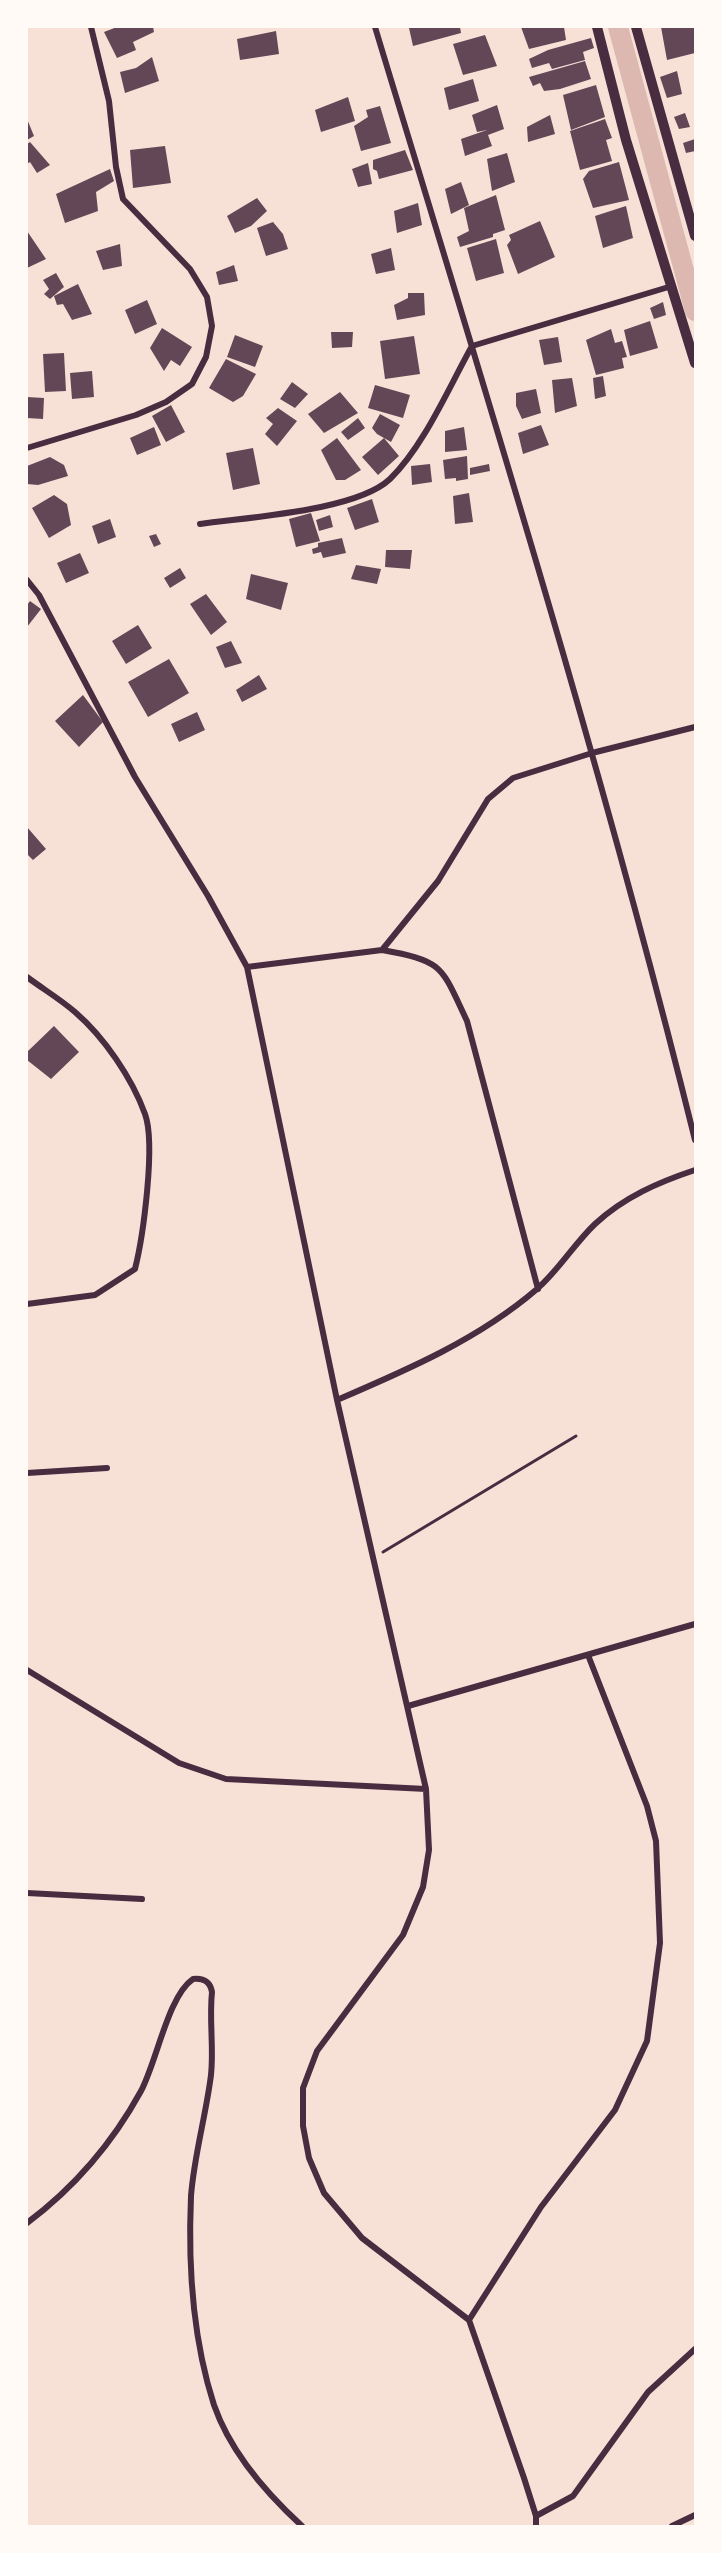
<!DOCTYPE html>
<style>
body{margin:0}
#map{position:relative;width:722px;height:2553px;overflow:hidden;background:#f7e1d7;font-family:"Public Sans",sans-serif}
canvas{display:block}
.frame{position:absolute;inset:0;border:28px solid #fffaf5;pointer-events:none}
</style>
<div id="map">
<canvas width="722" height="2553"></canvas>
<div class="frame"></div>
</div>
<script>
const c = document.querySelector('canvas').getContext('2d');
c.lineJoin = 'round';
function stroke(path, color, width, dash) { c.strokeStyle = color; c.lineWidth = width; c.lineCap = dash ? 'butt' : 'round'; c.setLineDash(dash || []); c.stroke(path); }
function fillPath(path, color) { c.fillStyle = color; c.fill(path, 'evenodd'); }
stroke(new Path2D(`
 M618,27L695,311`), '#dcb8b0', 20);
fillPath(new Path2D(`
 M117,27H153L154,32L133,42L136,50L117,58L104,32Z
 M460,27L461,33L413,46L409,28Z
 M521,27H564L566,40L529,49Z
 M661,27H695V53L667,60Z
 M276,31L279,54L240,60L237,39Z
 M485,35L497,66L463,75L453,44Z
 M591,38L594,48L583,52L585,60L552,69L549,63L532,68L529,59L548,50Z
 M152,57L159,81L125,93L120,72L136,68Z
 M585,61L591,79L560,89L544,91L540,83L533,86L529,77Z
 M677,71L682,94L667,98L660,77Z
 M473,79L479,101L449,110L444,88Z
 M596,85L605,117L571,130L563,95Z
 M348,97L355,121L321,132L315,110Z
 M497,105L504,129L488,135L492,146L465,156L461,139L487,130L477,132L472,115Z
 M380,106L391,143L361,151L354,126L368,117L366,110Z
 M685,113L690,127L679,129L674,117Z
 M550,115L555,134L528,142L527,127Z
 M27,119L34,136L27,140Z
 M605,119L612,138L606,140L612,161L580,170L570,131Z
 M695,139V151L686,153L683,143Z
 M30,142L50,165L37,173L30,162L27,164V144Z
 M165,146L171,183L133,188L130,150Z
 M405,150L413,170L379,179L377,171L373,169V160Z
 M507,153L515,182L492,191L487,159Z
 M619,162L629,200L593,208L583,179L589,171Z
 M368,163L372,184L358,187L352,169Z
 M110,169L114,181L96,192L98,211L65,223L56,194Z
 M461,182L469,205L451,214L445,189Z
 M496,195L505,230L493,234V237L460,247L457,237L469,231L464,208Z
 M257,198L267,211L251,226L235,233L227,216Z
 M418,203L422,225L397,233L394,211Z
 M626,206L633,238L603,248L595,216Z
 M540,221L555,257L518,274L507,245L511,240L509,235Z
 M273,222L283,234L288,249L266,256L257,228Z
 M27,231L46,259L27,268Z
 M496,239L504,273L476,281L467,248Z
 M120,244L122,266L103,270L96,251Z
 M391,248L395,270L376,274L371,254Z
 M234,265L238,281L219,285L216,272Z
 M56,273L64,287L50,299L44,294L49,289L43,280Z
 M78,284L92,314L72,320L63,304L57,305L54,296Z
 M408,293H424L425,315L397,320L394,305L408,298Z
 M147,300L157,324L135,334L125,310Z
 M663,302L666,315L654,319L650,308Z
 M650,321L658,348L630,356L624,330Z
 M162,328L192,347L180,366L171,360L164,371L150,348Z
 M611,329L615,343L622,341L627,357L622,358L624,368L596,375L586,340Z
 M331,332H353L352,347L332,348Z
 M235,335L263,346L255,367L227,357Z
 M414,336L420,374L385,379L380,341Z
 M558,337L562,362L544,365L539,340Z
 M64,353L66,391L45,392L43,354Z
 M226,359L256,374L243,396L233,402L209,388Z
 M92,371L94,397L72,399L70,373Z
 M603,376L606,396L595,399L593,378Z
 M572,378L577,406L555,413L552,380Z
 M292,382L308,394L295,408L280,399Z
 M375,385L410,395L403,418L368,408Z
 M536,389L541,413L522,419L516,406V393Z
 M340,392L358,413L324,433L308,414Z
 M27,397L44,398L43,419L27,418Z
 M171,405L185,432L166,442L152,416Z
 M278,408L297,421L277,446L265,434L273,424L266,418Z
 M380,414L400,425L391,442L377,434L372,428Z
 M358,418L365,428L348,440L341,432Z
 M541,425L549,445L523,454L518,433Z
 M154,427L161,445L137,455L130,438Z
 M464,427L467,450L445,452V431Z
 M337,438L361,470L345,480H336L321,450Z
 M384,438L399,456L378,475L362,457Z
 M253,448L260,484L233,490L226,453Z
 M467,456L468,479L456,481V478L445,479L443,460Z
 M50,457L64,465L68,476L38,485L27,484V466Z
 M430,464L432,482L412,485L411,466Z
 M489,464L490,471L470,475V468Z
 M469,493L473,522L455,524L453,496Z
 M54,495L67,504L71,525L49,538L32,508Z
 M372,499L379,522L355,530L347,508Z
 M311,513L320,541L296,547L289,519Z
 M330,515L333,527L319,531L316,520Z
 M110,519L116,537L98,544L92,526Z
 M156,534L161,544L154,547L149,536Z
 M342,538L346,553L323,558L321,552L313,554L312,549L318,547V543Z
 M386,550H412L410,569L385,567Z
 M80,553L89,573L66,583L57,563Z
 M356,565L381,569L377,584L351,579Z
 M180,568L186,578L170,588L164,578Z
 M251,574L288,583L281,610L246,599Z
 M206,594L227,622L211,635L190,604Z
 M30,601L41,609L27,627V605Z
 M138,625L152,648L126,664L112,641Z
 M231,641L242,663L225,668L216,647Z
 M169,659L189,693L148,717L128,682Z
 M259,675L267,689L242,702L236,690Z
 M83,695L103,722L79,747L55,721Z
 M197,712L205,730L179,742L171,724Z
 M27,827L46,849L33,860L27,854Z
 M54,1026L79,1052L51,1079L27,1060V1052Z`), '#644757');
stroke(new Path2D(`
 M383,1552L576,1436`), '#4a2c40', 3);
stroke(new Path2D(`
 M375,27C487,397 602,765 695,1140
 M27,448L136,415L166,402L192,384L206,357L212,326L207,297L190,269L123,199L116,167L109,101L91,27
 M200,524C248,517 356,511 390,479C424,446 449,387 472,346L672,286
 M27,580L39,595L135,777L208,896L247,967L337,1400L426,1789L429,1850L423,1887L403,1935L317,2051L303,2088V2126L309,2158L324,2193L362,2238L469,2320L524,2478L536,2516V2526
 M382,950C444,961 441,966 467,1021L538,1289
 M247,967L382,950L438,881L488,799L513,778L592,753L695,727
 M27,977C43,989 60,999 75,1012C104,1037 132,1078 145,1114C156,1144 143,1237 135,1269L95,1295L27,1304
 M337,1400C407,1370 479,1339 537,1289C559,1270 574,1244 595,1224C624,1197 659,1182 695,1170
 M27,1473L107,1468
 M27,1670L179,1763L226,1779L426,1789
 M408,1706L695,1624
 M27,1893L142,1899
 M27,2223C75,2187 112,2144 141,2091C157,2061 168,1996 193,1979C203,1978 210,1981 212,1992C209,2020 214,2048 211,2075C206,2115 194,2156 191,2196C188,2264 193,2340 214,2405C230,2451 266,2493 302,2526
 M469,2320L541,2207L615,2110L647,2041L660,1943L656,1841L647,1806L588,1655
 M536,2516L573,2496L648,2392L695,2349
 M672,2526L695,2515`), '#4a2c40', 6);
stroke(new Path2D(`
 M597,27L626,140L695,363
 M636,27L695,236`), '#4a2c40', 10);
</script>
